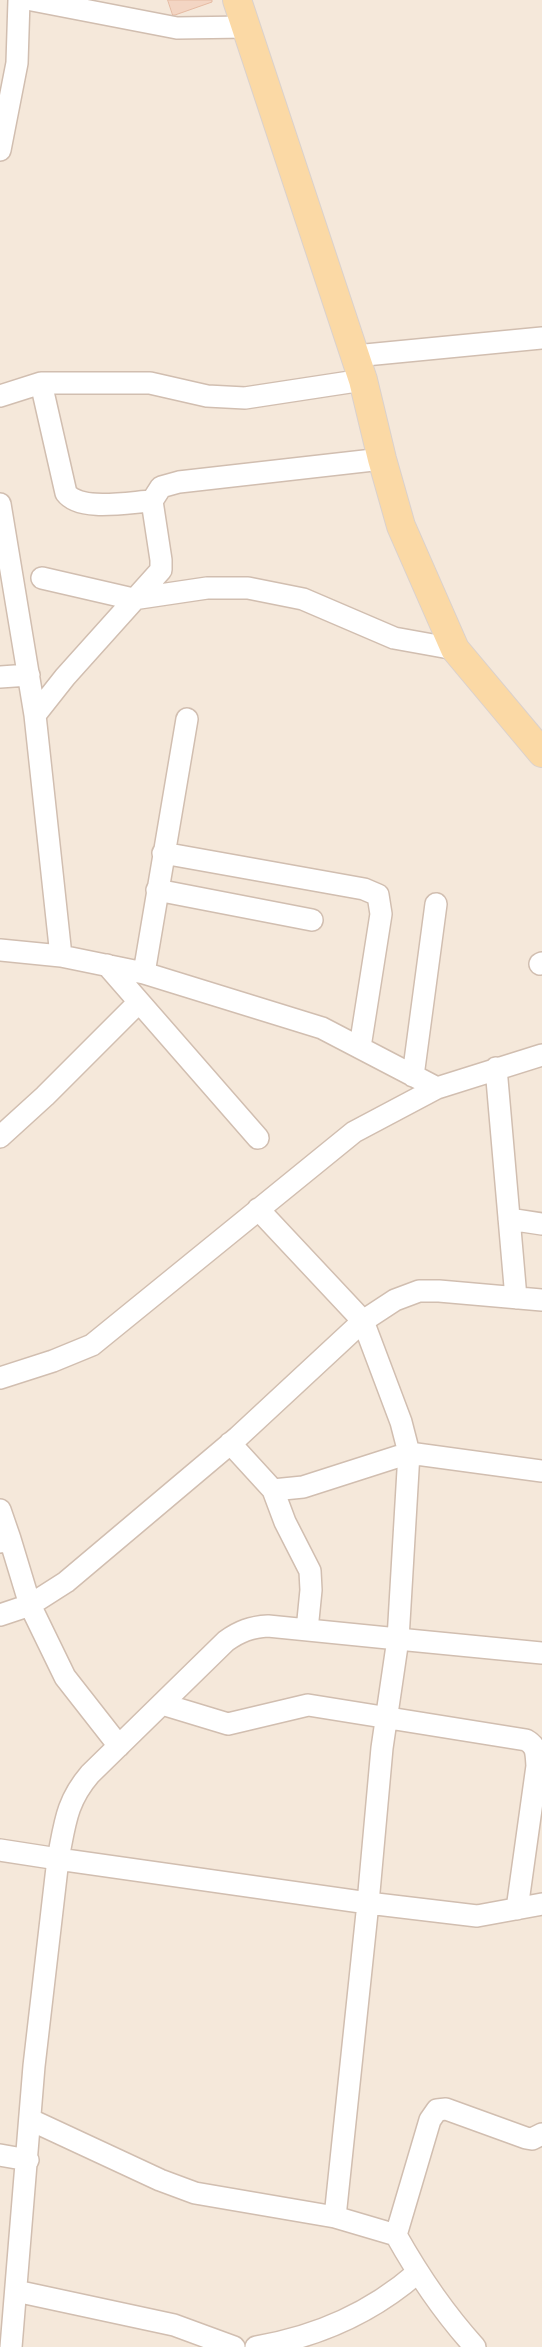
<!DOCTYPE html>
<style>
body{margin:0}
canvas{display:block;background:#fdf6ec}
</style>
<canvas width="542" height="2347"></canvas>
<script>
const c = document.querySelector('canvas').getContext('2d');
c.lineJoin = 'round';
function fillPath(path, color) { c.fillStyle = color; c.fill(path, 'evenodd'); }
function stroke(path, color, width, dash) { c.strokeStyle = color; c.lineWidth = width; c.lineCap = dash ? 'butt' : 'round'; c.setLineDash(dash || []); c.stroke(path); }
fillPath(new Path2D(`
 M0,0H542V2347H0Z`), '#f5e8da');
const building = new Path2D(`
 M168,0H212V2L175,15H173Z`);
fillPath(building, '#f3d5c3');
stroke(building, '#e6bba3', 1);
const minor = new Path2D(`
 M32,0L177,28L246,27
 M0,150L17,63L19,0
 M355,356L542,338
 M41,383L66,493C80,512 130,502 152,501
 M0,396L41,383H150L207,396L245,398L363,380
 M0,504L35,715L61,956
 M42,578L133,599L207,588H248L303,599L394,638L455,649
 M0,677L29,675
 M35,715L65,677L161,570V560L152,501L161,487L179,482L382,459
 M163,853L364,889L378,895L381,914L360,1047
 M157,890L312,920
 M0,950L61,956L144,973L322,1028L437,1088
 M540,964L542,963
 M107,965L258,1138
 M144,973L187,719
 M496,1068L516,1298
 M413,1076L436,904
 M0,1137L45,1096L139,1002
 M509,1219L542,1224
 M0,1378L53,1361L92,1345L354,1132L437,1088L542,1055
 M230,1443L273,1490L303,1487L409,1453L542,1471
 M273,1490L285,1522L310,1571L311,1590L307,1630
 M0,1510L10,1539L0,1542
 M10,1539L30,1605L65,1677L119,1746
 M0,1615L30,1605L66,1582L238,1437L363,1321L395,1300L419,1291H439L542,1300
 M542,1653L398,1639L382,1748L368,1903L477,1916L542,1904
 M162,1704L228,1724L308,1705L526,1740C537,1746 536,1753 537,1766L517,1909
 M0,1850L58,1859C65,1824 66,1802 90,1774L226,1641C240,1631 251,1627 268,1626L398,1639L409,1453L401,1422L363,1321L258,1209
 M31,2120L160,2180L195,2193L335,2217L396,2235L430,2120L437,2110L446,2109L526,2138L532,2139L542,2134
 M0,2155L28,2160
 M396,2235C419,2276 444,2313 475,2347
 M16,2291L174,2325L234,2347
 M11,2347L34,2066L58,1859L368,1903L335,2217
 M256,2347C316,2337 371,2313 417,2273`);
const major = new Path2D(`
 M237,0L363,380L382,459L401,526L455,649L542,753`);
stroke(minor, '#d1beb0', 24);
stroke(major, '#dad1cd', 30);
stroke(minor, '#fff', 21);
stroke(major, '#fbd9a5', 28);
</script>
